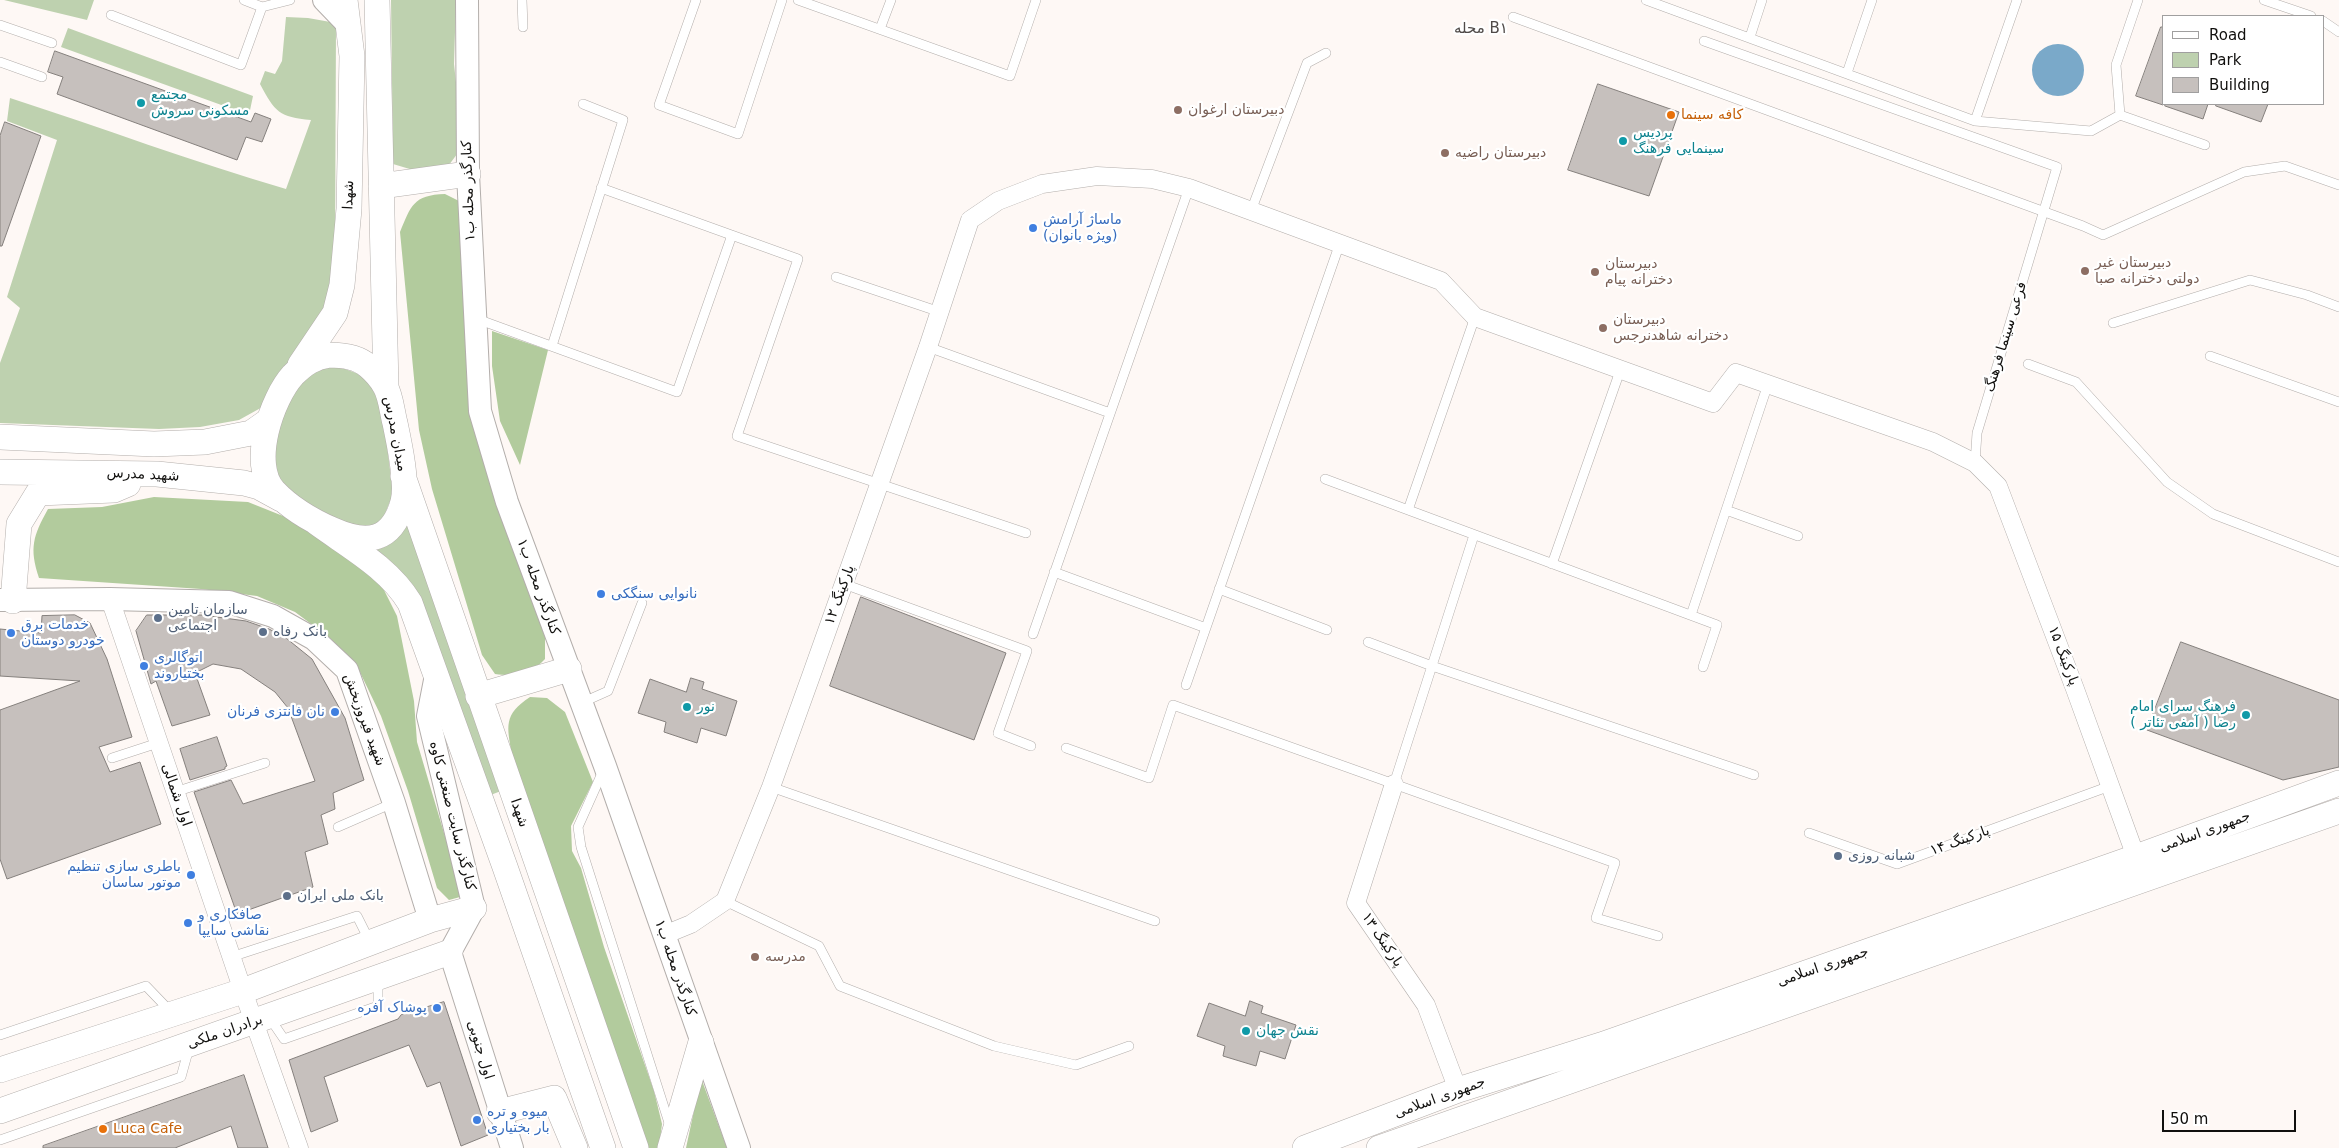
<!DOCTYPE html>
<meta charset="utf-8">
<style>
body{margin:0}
#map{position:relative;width:2339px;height:1148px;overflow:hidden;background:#fef8f5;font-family:"DejaVu Sans",sans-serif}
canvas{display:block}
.legend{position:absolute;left:2162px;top:15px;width:162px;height:90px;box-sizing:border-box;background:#fff;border:1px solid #a09f9f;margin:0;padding:6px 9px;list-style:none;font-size:15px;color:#11100e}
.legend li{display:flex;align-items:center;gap:10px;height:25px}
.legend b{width:25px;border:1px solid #a09f9f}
.scale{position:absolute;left:2162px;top:1110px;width:134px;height:22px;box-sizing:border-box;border:2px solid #11100e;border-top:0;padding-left:6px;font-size:15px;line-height:18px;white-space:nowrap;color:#11100e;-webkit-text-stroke:4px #fff;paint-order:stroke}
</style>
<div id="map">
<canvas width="2339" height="1148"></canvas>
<ul class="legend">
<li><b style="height:6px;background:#fff"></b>Road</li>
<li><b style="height:14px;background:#bed1af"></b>Park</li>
<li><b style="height:14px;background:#c6c0bd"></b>Building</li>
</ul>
<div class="scale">50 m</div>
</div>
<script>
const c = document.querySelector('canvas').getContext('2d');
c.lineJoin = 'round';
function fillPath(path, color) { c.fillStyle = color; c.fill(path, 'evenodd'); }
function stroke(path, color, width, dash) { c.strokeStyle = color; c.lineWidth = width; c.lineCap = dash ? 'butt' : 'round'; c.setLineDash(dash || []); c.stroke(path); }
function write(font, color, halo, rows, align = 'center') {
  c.font = font + ' "DejaVu Sans","Noto Naskh Arabic",sans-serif'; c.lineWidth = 4.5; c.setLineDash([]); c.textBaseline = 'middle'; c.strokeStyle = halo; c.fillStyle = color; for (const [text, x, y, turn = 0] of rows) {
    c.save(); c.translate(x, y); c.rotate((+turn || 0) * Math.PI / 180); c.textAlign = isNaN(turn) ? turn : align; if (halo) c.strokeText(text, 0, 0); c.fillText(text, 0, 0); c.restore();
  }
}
fillPath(new Path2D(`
 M4,0H94L87,20Z
 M391,0H456L454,64L463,146L446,169L423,173L393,164Z
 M286,17L308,18L336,23L335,256L325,312L266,405L239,420L200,427L159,429L0,423V363L20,308L7,297L57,140L7,121L10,98C103,128 193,162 286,189L311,120C279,117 275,112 260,84L265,71L275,74L282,61Z
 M68,28L253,96L249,115L61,47Z
 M339,367L362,375L376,393L385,429L393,494L382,521L368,529C340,521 310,512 289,491C257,461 283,395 313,373C319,368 331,368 339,367Z
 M408,519L501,791L488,796L437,648L369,552C392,547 396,539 408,519Z`), '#bed1af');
fillPath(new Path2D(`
 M445,194L459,201L468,359L545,632V659C530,675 515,677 495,674L482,655L432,489L419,430L400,232C411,206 413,195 445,194Z
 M492,331L548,350L520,465L500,421L492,366Z
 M154,497L248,502L293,520L380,582L397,616L414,701L417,742L455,870L460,897L449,900L437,888L408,791L381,716L356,664L330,638L295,612L257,596L201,589L39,578C29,548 33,536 48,509L102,507Z
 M530,697L547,698L565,712L593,782L571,826L572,851L581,868L604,947L654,1091L662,1124L659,1148H645L512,755C507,726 503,715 530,697Z
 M701,1078L727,1148H686Z`), '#b2cb9d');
fillPath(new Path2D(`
 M2032 70a26 26 0 1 1 52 0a26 26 0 1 1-52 0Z`), '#7aa9c9');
const building = new Path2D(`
 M2161,27H2163V105L2136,96Z
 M55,51L251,122L255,113L271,119L262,142L246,137L237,160L57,94L63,77L48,72Z
 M1598,84L1679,112L1649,196L1568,170Z
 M2166,104H2208L2203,119L2165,106Z
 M2216,104H2268L2261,122L2216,106Z
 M5,122L41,136L2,246H0V136Z
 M861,597L1006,653L974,740L830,686Z
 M75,615L90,623L107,659L132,737L99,747L110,772L140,762L161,824L7,879L0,859V710L80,681L0,676V629L41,633L42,616Z
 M147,615H202L246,621L269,629L286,638L312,659L345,718L364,780L333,793L335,809L321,815L328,844L305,852L313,887L237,914L194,792L231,780L243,804L315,781L288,708L275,692L241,669L213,664L195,673L210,715L172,726L156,681L151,684L136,631Z
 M2181,642L2339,700V767L2283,780L2147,730Z
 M691,678L704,682L702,689L737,701L726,736L701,728L697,743L664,732L666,722L638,713L650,679L686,692Z
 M217,737L227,766L225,767V769L190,780L180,749Z
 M1250,1001L1263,1006L1261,1013L1296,1025L1285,1059L1260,1051L1256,1066L1223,1056L1225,1046L1197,1036L1209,1003L1245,1016Z
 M444,1002L488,1135L461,1146L440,1082L427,1087L409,1045L324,1077L338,1121L311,1132L289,1060L398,1019L401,1015Z
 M244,1075L268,1148H238L231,1126L175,1148H43V1146Z`);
fillPath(building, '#c6c0bd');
stroke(building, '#85807d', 1);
const service = new Path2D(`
 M244,0L262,7
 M522,0L523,27
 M696,0L659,105L738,134L782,0
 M798,0L1010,76L1036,0
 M1646,0L1975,121L2091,131L2120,115L2205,145
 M2264,0L2311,16
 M111,15L241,65L262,7L290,0
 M1513,17L2083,226L2103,235L2244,172L2285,166L2339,185
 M2323,21L2339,32
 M0,25L52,43
 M880,29L891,0
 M1750,37L1762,0
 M1704,41L2057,167L1977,433L1975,463
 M0,62L42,77
 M1847,73L1872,0
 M2120,115L2116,65L2138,0
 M1975,121L2017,0
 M601,188L798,259L737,436L1026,533
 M1251,211L1307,63L1326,53
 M836,277L940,312
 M477,319L677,392L732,235
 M2113,323L2250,280L2307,295L2339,307
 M552,346L623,120L583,104
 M928,347L1110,413
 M2210,356L2339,402
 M2028,364L2076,382L2167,482L2213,514L2339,562
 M1325,479L1717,625L1703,667
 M1408,510L1475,317
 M1726,510L1798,536
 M1552,564L1620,371
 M1054,572L1206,628
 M844,584L1027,651L998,733L1031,746
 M1219,589L1327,630
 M1691,615L1768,384
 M1033,634L1189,188
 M1368,642L1432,666L1754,775
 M1186,685L1340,243
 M581,703L608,691L642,603
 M1066,748L1149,778L1173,705L1615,863L1596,918L1658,936
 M112,758L158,743
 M603,771L578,827L581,847L670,1126
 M1394,784L1474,535
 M771,787L1155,921
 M175,792L265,763
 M338,827L393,803
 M1809,833L1897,864L2110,786
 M725,901L819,946L840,986L994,1046L1076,1065L1129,1046
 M231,957L357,916L370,942
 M269,1017L284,1039L378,1006V981
 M0,1035L146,986L171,1012
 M0,1140L181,1077L189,1048`);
const minor = new Path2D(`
 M110,599L243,991L299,1148
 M1394,784L1356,903L1426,1005L1458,1090
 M664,935L691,924L725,901L771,787L811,676L928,347L970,220L998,201L1042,184L1097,176L1152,179L1189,188L1441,281L1475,317L1713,403L1736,373L1933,442L1975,463L1998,486L2075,689L2136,857`);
const tertiary = new Path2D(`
 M324,0L349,26
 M467,0L468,174L480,411L507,502L605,766L739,1148
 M0,600L110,599L229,602L273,616L314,639L347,670L394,803L430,920
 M436,675L428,716L474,908L450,952L512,1148`);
const secondary = new Path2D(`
 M377,0L386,387
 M381,186L468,174
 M329,355C342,355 358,357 368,366C374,371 381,379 385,386C391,396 392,412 395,423C399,442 408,483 403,502C392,542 367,545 333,530C310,520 291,509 274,491C249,464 272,398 293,375C304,364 314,357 329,355Z
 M300,365L335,313L342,285L349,209L352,56L345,0
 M0,437L154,444L205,442L251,433L268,421
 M0,472L157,474L244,483L259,487L281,499
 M403,476L636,1148
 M317,523C350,547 389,568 410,603L505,867L603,1148
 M13,601L19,524L38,493L114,490L128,484
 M478,696L569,669
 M0,1070L243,991L430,920L474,908
 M0,1111L450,952
 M499,1112L554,1098L575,1148
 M670,1148L701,1042
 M1305,1148L1458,1090L1601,1045L2136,857L2339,783
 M1379,1148L2339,811`);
stroke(service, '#b3aeab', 10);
stroke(minor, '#b3aeab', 19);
stroke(tertiary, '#b3aeab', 24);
stroke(secondary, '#b3aeab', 26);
stroke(service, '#fff', 9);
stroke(minor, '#fff', 18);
stroke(tertiary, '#fff', 22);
stroke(secondary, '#fff', 25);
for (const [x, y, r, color] of [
 [141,103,5,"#0f9aa8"],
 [1178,110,5,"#8d6e63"],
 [1671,115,5,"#e8710a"],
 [1623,141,5,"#0f9aa8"],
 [1445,153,5,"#8d6e63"],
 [1033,228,5,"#3f7fe0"],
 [2085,271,5,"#8d6e63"],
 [1595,272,5,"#8d6e63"],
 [1603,328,5,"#8d6e63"],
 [601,594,5,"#3f7fe0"],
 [158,618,5,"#5c6f8a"],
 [263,632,5,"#5c6f8a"],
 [11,633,5,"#3f7fe0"],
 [144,666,5,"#3f7fe0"],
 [687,707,5,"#0f9aa8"],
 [335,712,5,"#3f7fe0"],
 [2246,715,5,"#0f9aa8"],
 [1838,856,5,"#5c6f8a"],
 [191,875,5,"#3f7fe0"],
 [287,896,5,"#5c6f8a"],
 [188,923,5,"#3f7fe0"],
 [755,957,5,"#8d6e63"],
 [437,1008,5,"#3f7fe0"],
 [1246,1031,5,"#0f9aa8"],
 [477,1120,5,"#3f7fe0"],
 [103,1129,5,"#e8710a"]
]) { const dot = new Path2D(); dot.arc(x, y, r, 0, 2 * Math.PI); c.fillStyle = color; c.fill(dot); stroke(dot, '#fff', 2); }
write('14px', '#0d838f', '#fff', [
 ["مجتمع",151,95],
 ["مسکونی سروش",151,111],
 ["پردیس",1633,133],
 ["سینمایی فرهنگ",1633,149],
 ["نور",697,707],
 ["فرهنگ سرای امام",2236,707,"right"],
 ["رضا ( آمفی تئاتر )",2236,723,"right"],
 ["نقش جهان",1256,1031]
], 'left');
write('14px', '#785e54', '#fff', [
 ["دبیرستان ارغوان",1188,110],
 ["دبیرستان راضیه",1455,153],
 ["دبیرستان غیر",2095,263],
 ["دولتی دخترانه صبا",2095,279],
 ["دبیرستان",1605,264],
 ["دخترانه پیام",1605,280],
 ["دبیرستان",1613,320],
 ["دخترانه شاهدنرجس",1613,336],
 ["مدرسه",765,957]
], 'left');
write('14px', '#c56008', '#fff', [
 ["کافه سینما",1681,115],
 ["Luca Cafe",113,1129]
], 'left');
write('14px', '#11100e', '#fff', [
 ["کنارگذر محله ب۱",469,191,-92],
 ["شهدا",349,195,-88],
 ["فرعی سینما فرهنگ",2006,337,-73],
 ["میدان مدرس",395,434,79],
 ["شهید مدرس",143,475,3],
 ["کنارگذر محله ب۱",538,587,70],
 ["پارکینگ ۱۲",840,595,-70],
 ["پارکینگ ۱۵",2063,656,69],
 ["شهید فیروزبخش",364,720,70],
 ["اول شمالی",176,795,71],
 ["شهدا",519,813,71],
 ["کنارگذر سایت صنعتی کاوه",452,816,76],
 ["جمهوری اسلامی",2205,832,-20],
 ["پارکینگ ۱۴",1960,841,-20],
 ["پارکینگ ۱۳",1382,940,56],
 ["جمهوری اسلامی",1823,967,-19],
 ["کنارگذر محله ب۱",675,968,71],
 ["برادران ملکی",225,1032,-19],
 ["اول جنوبی",480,1050,73],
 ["جمهوری اسلامی",1440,1098,-20]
]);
write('14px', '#366cbe', '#fff', [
 ["ماساژ آرامش",1043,220],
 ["(ویژه بانوان)",1043,236],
 ["نانوایی سنگکی",611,594],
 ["خدمات برق",21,625],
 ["خودرو دوستان",21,641],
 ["اتوگالری",154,658],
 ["بختیاروند",154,674],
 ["نان فانتزی فرنان",325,712,"right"],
 ["باطری سازی تنظیم",181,867,"right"],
 ["موتور ساسان",181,883,"right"],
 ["صافکاری و",198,915],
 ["نقاشی سایپا",198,931],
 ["پوشاک آفره",427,1008,"right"],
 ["میوه و تره",487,1112],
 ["بار بختیاری",487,1128]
], 'left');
write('14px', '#4e5e75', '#fff', [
 ["سازمان تامین",168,610],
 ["اجتماعی",168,626],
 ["بانک رفاه",273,632],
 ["شبانه روزی",1848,856],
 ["بانک ملی ایران",297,896]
], 'left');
write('15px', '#504b49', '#fff', [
 ["محله B۱",1481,29]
]);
</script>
